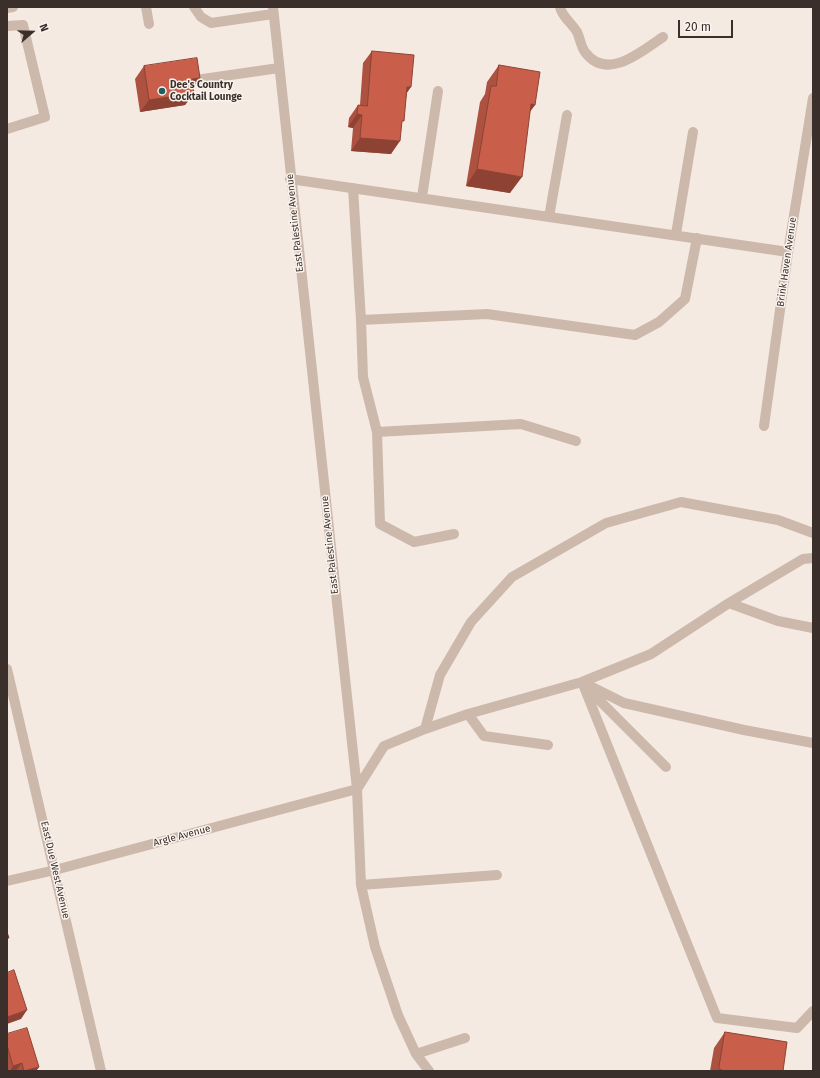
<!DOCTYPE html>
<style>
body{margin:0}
#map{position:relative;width:820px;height:1078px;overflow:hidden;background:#f4eae1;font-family:"Fira Sans",sans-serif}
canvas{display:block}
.frame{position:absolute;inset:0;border:8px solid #3b2f2b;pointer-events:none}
.north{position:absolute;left:12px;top:12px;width:40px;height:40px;-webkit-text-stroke:3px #fbf4ee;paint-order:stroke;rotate:70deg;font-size:11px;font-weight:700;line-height:16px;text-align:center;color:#3b2f2b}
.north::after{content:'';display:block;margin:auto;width:14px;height:18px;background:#3b2f2b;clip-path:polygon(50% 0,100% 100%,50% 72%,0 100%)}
.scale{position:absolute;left:678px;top:20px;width:55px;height:18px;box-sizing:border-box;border:2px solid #3b2f2b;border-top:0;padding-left:5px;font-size:12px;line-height:14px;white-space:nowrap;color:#3b2f2b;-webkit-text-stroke:3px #fbf4ee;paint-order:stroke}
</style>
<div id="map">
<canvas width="820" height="1078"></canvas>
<div class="frame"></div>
<div class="north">N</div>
<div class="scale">20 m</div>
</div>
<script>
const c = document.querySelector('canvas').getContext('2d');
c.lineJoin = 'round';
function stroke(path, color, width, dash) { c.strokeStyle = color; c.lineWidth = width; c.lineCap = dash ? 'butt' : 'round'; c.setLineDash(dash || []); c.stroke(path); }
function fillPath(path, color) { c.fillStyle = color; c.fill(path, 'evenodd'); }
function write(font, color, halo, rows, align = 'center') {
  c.font = font + ' "Fira Sans",sans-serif'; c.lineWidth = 3; c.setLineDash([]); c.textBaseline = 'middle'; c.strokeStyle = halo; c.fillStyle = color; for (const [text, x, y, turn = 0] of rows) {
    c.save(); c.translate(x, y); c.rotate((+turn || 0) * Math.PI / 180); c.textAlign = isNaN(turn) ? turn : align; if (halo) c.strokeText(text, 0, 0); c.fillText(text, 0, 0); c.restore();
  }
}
stroke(new Path2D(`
 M146,7L149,24
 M194,7L201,17L211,23L273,14
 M273,7L357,789L361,885L375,947L398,1015L416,1054L429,1071
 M560,7C562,17 572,23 577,32C580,38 581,47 585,52C607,82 642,51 663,37
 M7,8L13,7
 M7,26L23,25L45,117L7,129
 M196,80L279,68
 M290,179L788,252
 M353,188L361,320L487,314L635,335L659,322L685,299L697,238
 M422,197L438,91
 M549,217L567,115
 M676,234L693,132
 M361,320L363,377L377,432L521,424L576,441
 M764,426L788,252L813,98
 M377,432L380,524L414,542L454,534
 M729,603L778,621L813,628
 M7,669L101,1071
 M582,682L717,1018L797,1028L813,1011
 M582,682L624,703L744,730L813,743
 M587,688L666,767
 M468,714L484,736L548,745
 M425,729L468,714L582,682L651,654L729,603L803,559L813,558
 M7,881L55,870L357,789L384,746L425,729L440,675L471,622L512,577L606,523L681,502L778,520L813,533
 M361,885L497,875
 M416,1054L465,1038`), '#cdb8ac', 10);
fillPath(new Path2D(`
 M372,51L407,94L401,125L391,154L351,151L353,128L348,127L349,118L358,105H360L363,63Z
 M499,65L535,105L530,111L510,193L466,186L480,102L485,94L487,82Z
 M144,66L193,88L194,93L185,105L140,112L135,79Z
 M725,1032L783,1071H710L714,1048Z
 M7,1034L39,1067L36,1071H7Z`), '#ad5240');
fillPath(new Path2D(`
 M200,78L191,90L192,79Z
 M407,87H411L402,100Z
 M194,93L185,105L140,112L149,100Z
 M531,104L535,105L523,121Z
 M357,114L362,115L353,128L348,127Z
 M360,138L400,141L391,154L351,151Z
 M477,169L522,177L510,193L466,186Z
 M27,1010L21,1019L7,1024V1017Z
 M22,1063L16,1071H10L13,1066Z
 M39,1067L36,1071H25Z`), '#8d4234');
const building = new Path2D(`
 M372,51L414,55L411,87H407L404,121H402L400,141L360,138L362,115L357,114L358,105L367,106Z
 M197,58L200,78L192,79L194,93L149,100L144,66Z
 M499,65L540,72L535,105L531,104L522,177L477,169L491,86H496Z
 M7,932L9,938H7Z
 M14,970L27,1010L7,1017V973Z
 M27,1028L39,1067L24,1071L22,1063L13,1066L7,1045V1034Z
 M725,1032L787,1042L783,1071H724L719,1069Z`);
fillPath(building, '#c95f4a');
stroke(building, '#8d4234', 1);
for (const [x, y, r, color] of [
 [162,91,4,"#1e5e5e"]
]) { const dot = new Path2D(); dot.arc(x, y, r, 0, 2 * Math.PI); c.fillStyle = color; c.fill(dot); stroke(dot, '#fbf4ee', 1.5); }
write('bold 10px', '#3b2f2b', '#fbf4ee', [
 ["Dee's Country",170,85],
 ["Cocktail Lounge",170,97]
], 'left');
write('10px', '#3b2f2b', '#fbf4ee', [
 ["East Palestine Avenue",295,223,-96],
 ["Brink Haven Avenue",787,262,-82],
 ["East Palestine Avenue",330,545,-96],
 ["Argle Avenue",182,836,-15],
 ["East Due West Avenue",55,870,77]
]);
</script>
